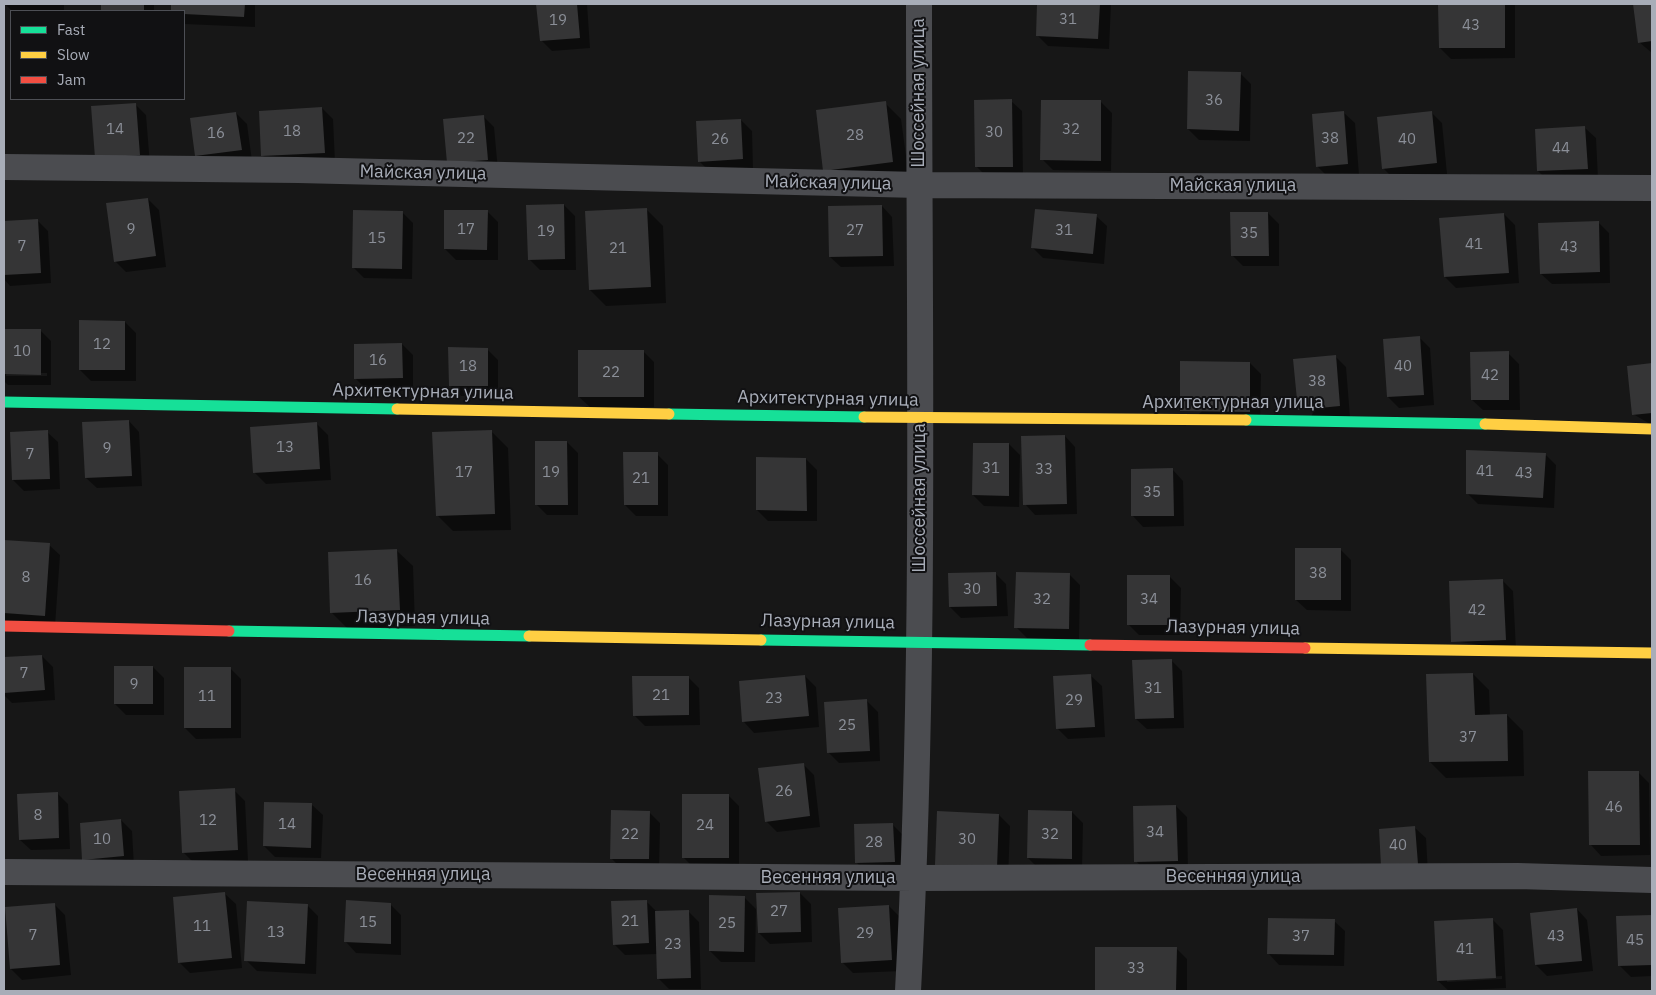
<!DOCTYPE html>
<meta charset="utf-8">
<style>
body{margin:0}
#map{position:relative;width:1656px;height:995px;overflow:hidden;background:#171717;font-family:"IBM Plex Sans",sans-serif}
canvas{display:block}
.frame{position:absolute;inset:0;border:5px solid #a8adb8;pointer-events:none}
.legend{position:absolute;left:10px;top:10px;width:175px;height:90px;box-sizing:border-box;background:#111113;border:1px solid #4d4f55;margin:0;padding:6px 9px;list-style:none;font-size:15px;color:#a8adb8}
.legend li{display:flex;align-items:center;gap:10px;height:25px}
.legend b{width:25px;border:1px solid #4d4f55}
</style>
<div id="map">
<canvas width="1656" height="995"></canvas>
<div class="frame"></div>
<ul class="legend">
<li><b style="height:6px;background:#16e098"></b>Fast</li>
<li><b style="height:6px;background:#ffcf43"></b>Slow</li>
<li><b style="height:6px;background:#f24e42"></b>Jam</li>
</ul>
</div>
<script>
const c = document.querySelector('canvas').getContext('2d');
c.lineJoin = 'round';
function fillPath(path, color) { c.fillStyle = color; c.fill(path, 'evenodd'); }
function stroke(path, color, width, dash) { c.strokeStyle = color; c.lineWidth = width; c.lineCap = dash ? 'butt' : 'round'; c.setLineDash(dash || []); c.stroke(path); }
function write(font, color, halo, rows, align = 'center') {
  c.font = font + ' "IBM Plex Sans",sans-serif'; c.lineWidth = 4; c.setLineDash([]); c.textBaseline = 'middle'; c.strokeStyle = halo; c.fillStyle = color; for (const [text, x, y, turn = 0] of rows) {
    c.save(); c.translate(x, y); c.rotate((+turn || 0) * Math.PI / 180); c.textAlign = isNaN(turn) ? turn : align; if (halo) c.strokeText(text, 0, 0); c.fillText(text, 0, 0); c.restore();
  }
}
fillPath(new Path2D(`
 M5,4H64V11H12Z
 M102,4H154V11H102Z
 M172,4H255V27L184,24V11H172Z
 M538,4H587L590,48L552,51L541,40Z
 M1039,4H1111L1109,49L1048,46L1037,35Z
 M1439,4H1515V58L1451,59L1440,48Z
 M1635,4H1652V53L1639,42Z
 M1240,73L1251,84L1250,141L1199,140L1188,129Z
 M1011,101L1022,111L1023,177H987L977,167Z
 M1101,102L1112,113L1111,171L1053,170L1042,159Z
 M885,103L901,119L909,178L824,170Z
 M135,104L146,115L150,165L107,168Z
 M322,108L333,119L335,163L273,167L263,156Z
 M1431,112L1442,123L1447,174L1394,179L1383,168Z
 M236,113L247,124L252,161L207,167L197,156L191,119Z
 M1344,113L1355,123L1359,175L1328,177L1317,166Z
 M484,117L494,127L498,170L459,173Z
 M741,120L752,131L753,170L710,172L699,161Z
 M1585,128L1596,138L1598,179L1549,182L1538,171Z
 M148,199L159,210L166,267L126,272L115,261Z
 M564,205L575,216L576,270H540L529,259Z
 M882,206L892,217L894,266L841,267L830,257Z
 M647,210L663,226L666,303L606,306L590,290Z
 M487,211L498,222V260H456L445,249Z
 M402,212L413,223L412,279L364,278L353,267Z
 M1268,213L1279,224V266H1243L1232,255Z
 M1504,214L1515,225L1519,283L1456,288L1445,277Z
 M1096,216L1107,226L1104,264L1043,258L1032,247Z
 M37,220L48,231L51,283L10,286L4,279V222Z
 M1598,222L1609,233L1610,283L1552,284L1541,274Z
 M125,322L136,333V381H91L80,370Z
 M4,330H40L51,341V385H8L4,381ZM6,373H47V376H6Z
 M1419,337L1430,348L1434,405L1399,408L1388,397Z
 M402,344L413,355V389H366L355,378Z
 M487,349L498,360V396H461L450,385Z
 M643,351L654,362V407H590L579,397Z
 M1508,353L1519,364L1520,410H1483L1472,400Z
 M1335,356L1346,367L1350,417L1310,420Z
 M1250,363L1261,374L1260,422L1192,421Z
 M1652,365V425L1633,414L1629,367Z
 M129,421L139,432L142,486L97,488L86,478Z
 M317,424L328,435L331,480L266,484L255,473L252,428Z
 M47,432L58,442L60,489L24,491L13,480Z
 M492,432L508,448L511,530L453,531L437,515Z
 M1065,436L1075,447L1077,514L1035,515L1025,504Z
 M567,442L578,453V515H547L536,504Z
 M1009,444L1020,455L1019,507L984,506L973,495Z
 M657,454L668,465V516H636L625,505Z
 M1545,454L1556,465L1554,508L1478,504L1467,493Z
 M806,459L817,470V521H768L757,510Z
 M1173,470L1183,481L1184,526L1143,527L1133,516Z
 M4,542L49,545L60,555L55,626L4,623Z
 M1340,549L1351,560V611L1307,610L1296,600Z
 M396,550L413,566L415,626L347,628L331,612Z
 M995,573L1006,584L1008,616L961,618L950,607Z
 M1069,574L1080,585L1079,639L1027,638L1016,627Z
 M1170,577L1181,588L1180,635H1139L1128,624Z
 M1502,580L1513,591L1516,650L1453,641Z
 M42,656L53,667L55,700L12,703L4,695V659Z
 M1171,660L1182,671L1184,728L1147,729L1136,719Z
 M153,667L164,678V715H126L115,704Z
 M230,668L241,679V738L196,739L185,728Z
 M1473,674L1489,690L1490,716L1507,715L1523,731L1524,776L1446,778L1430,762Z
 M805,676L816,687L819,727L754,733L744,722Z
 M1091,676L1102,686L1105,737L1068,739L1057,728Z
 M688,677L699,688L700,725L645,726L634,715Z
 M867,701L878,712L880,761L839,763L828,752Z
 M803,764L814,775L820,827L777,832L766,821Z
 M1638,772L1649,783L1650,855L1601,856L1591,845Z
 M234,790L245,801L248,861L194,863L183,852Z
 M57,793L68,804L70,849L31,850L20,840Z
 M728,795L739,806V868H694L683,857Z
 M312,805L323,815L321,858L275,857L264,846Z
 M1176,806L1187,817L1188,871L1146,872L1136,861Z
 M649,812L660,823L659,870L622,869L611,858Z
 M1072,812L1083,823L1082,869H1039L1028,858Z
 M999,815L1010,826L1008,879L936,865Z
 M121,820L132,831L134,867L84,859Z
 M892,824L903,835L905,872L867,874L857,863Z
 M1415,828L1426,838L1428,874L1393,877Z
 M800,893L811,904L812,942L770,944L759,933Z
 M225,894L236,904L242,968L190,973L179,962Z
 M745,898L756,909L755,962H721L710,951Z
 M646,901L657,912L688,911L699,922L701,989H669L658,978L657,954L625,955L614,944Z
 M54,904L65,915L71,975L22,980L11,969Z
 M390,904L401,915V955L356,953L346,942Z
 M308,906L318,916L316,974L257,971L246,960Z
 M889,906L900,917L902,971L853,973L842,962Z
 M1577,909L1587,920L1593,971L1547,976L1536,965L1531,914Z
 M1652,916V976L1631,977L1620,966L1618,917Z
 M1492,919L1503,930L1506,988L1449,991L1438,981ZM1502,976V979L1447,982V979Z
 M1334,921L1345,931L1344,966L1279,965L1269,954Z
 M1096,948H1176L1187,959V991H1096Z`), '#0007');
fillPath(new Path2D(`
 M101,4H144V11H101Z
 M171,4H245L244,17L184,14V11H171Z
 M536,4H577L580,38L540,41Z
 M1037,4H1100L1098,39L1036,36Z
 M1438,4H1505V48H1439Z
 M1633,4H1652V41L1638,43Z
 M1188,71L1241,72L1239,131L1187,129Z
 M1012,99L1013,167H975L974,100Z
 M1041,100H1101V161L1040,160Z
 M886,101L893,162L823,171L816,110Z
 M136,103L140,155L95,158L91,106Z
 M322,107L325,153L261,156L259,111Z
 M1344,111L1348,164L1316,167L1312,114Z
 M1432,111L1437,163L1382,169L1377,117Z
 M236,112L242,150L195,156L190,118Z
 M484,115L488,160L447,163L443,119Z
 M741,119L743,159L698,162L696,121Z
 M1585,126L1588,169L1537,171L1535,129Z
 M148,198L156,256L114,262L106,203Z
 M564,204L565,259L528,260L526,205Z
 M882,205L883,256L829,257L828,206Z
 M647,208L651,287L589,290L585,211Z
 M1035,209L1097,214L1093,254L1031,248Z
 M353,210L403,211L402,269L352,268Z
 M444,210H488L487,250L444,249Z
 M1230,212H1268L1269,256H1231Z
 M1504,213L1509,273L1444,277L1439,218Z
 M38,219L41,273L4,275V221Z
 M1599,221L1600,272L1540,274L1538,223Z
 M79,320L125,321V370H79Z
 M4,329H41V375L4,374Z
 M1420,336L1424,395L1387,397L1383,339Z
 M402,343L403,378L354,379V344Z
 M448,347L488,348V386H449Z
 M578,350H644V397H578Z
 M1509,351V400H1471L1470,352Z
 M1336,355L1340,406L1298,410L1293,359Z
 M1180,361L1250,362V412L1180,411Z
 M1652,363V413L1632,415L1627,366Z
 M129,420L132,476L85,478L82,422Z
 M317,422L320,469L253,473L250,427Z
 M48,430L50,479L12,480L10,432Z
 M492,430L495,514L436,516L432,432Z
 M1065,435L1067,504L1023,505L1021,436Z
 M535,441H567L568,505H535Z
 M973,443H1009V496L972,495Z
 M1466,450L1546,453L1543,498L1466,494Z
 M623,452H658V505H624Z
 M756,457L806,458L807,511L756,510Z
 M1173,468L1174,516H1131V469Z
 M4,540L50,543L45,616L4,613Z
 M1295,548H1341V600H1295Z
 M397,549L400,610L330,613L328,552Z
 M996,572L997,606L949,607L948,573Z
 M1016,572L1070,573L1069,629L1014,628Z
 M1127,575H1170V625H1127Z
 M1503,579L1506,640L1451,642L1449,581Z
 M42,655L45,690L4,693V657Z
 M1172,659L1174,718L1135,719L1132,660Z
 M114,666H153V704H114Z
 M184,667H231V728H184Z
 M1473,673L1475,715L1507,714L1508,761L1429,762L1426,674Z
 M1091,674L1095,727L1056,729L1053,676Z
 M805,675L809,716L742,722L739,681Z
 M632,676H689V715L633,716Z
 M867,699L870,751L827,753L824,702Z
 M804,763L810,816L765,822L758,768Z
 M1588,771H1639L1640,845H1589Z
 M235,788L238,850L182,853L179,791Z
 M58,792L59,838L19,840L17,794Z
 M682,794H729V858H682Z
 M264,802L312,803L311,848L263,846Z
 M1176,805L1178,861L1134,862L1133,806Z
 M611,810L650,811L649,859H610Z
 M1028,810L1072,811V859L1027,858Z
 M937,811L999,814L997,868L935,865Z
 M121,819L124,856L82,860L80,823Z
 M893,823L895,862L855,863L854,824Z
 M1415,826L1418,864L1381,866L1379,829Z
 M225,892L232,958L178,963L173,897Z
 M800,892L801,932L758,933L756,893Z
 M709,895L745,896L744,952L709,951Z
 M346,900L391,903V944L344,942Z
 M647,900L649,943L613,945L611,901Z
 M247,901L308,904L305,964L244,961Z
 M55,903L60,965L10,969L5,907Z
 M889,905L892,960L841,963L838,908Z
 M1577,908L1582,961L1535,965L1530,913Z
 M689,910L691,978L657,979L655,911Z
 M1652,915V965L1618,966L1616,916Z
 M1268,918L1335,919L1334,955L1267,954Z
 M1493,918L1496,978L1437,981L1434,921Z
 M1095,947H1177L1176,991H1095Z`), '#353536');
stroke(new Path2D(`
 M4,167L298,170L919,185L1652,188
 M4,872L914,878L1518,876L1652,880
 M908,991C926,662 919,333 919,4`), '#4b4c50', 26);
stroke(new Path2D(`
 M4,402L397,409
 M669,414L864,417
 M1246,420L1485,424
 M229,631L529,636
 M761,640L1090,645`), '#16e098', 11);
stroke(new Path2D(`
 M397,409L669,414
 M864,417L1246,420
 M1485,424L1652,429
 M529,636L761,640
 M1305,648L1652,653`), '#ffcf43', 11);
stroke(new Path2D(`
 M4,626L229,631
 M1090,645L1305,648`), '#f24e42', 11);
write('15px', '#8b8f98', null, [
 ["31",1068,20],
 ["19",558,21],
 ["43",1471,26],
 ["36",1214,101],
 ["14",115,130],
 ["32",1071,130],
 ["18",292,132],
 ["30",994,133],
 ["16",216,134],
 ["28",855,136],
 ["22",466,139],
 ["38",1330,139],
 ["26",720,140],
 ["40",1407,140],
 ["44",1561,149],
 ["9",131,230],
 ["17",466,230],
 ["27",855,231],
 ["31",1064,231],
 ["19",546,232],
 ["35",1249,234],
 ["15",377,239],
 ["41",1474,245],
 ["7",22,247],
 ["43",1569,248],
 ["21",618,249],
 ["12",102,345],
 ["10",22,352],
 ["16",378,361],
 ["18",468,367],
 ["40",1403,367],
 ["22",611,373],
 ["42",1490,376],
 ["38",1317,382],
 ["13",285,448],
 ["9",107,449],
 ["7",30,455],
 ["31",991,469],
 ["33",1044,470],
 ["41",1485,472],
 ["17",464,473],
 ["19",551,473],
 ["43",1524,474],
 ["21",641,479],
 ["35",1152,493],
 ["38",1318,574],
 ["8",26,578],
 ["16",363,581],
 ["30",972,590],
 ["32",1042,600],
 ["34",1149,600],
 ["42",1477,611],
 ["7",24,674],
 ["9",134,685],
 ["31",1153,689],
 ["21",661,696],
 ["11",207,697],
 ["23",774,699],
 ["29",1074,701],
 ["25",847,726],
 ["37",1468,738],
 ["26",784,792],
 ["46",1614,808],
 ["8",38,816],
 ["12",208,821],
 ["14",287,825],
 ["24",705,826],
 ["34",1155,833],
 ["22",630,835],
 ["32",1050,835],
 ["10",102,840],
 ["30",967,840],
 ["28",874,843],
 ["40",1398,846],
 ["27",779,912],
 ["21",630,922],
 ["15",368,923],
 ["25",727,924],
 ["11",202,927],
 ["13",276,933],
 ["29",865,934],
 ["7",33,936],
 ["37",1301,937],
 ["43",1556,937],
 ["45",1635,941],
 ["23",673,945],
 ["41",1465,950],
 ["33",1136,969]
]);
write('18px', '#a8adb8', '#111113', [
 ["Шоссейная улица",919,93,-90],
 ["Майская улица",423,173,1],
 ["Майская улица",828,183,1],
 ["Майская улица",1233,186],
 ["Архитектурная улица",423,392,1],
 ["Архитектурная улица",828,399,1],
 ["Архитектурная улица",1233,403],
 ["Шоссейная улица",920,498,-90],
 ["Лазурная улица",423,618,1],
 ["Лазурная улица",828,622,1],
 ["Лазурная улица",1233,628,1],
 ["Весенняя улица",423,875],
 ["Весенняя улица",1233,877],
 ["Весенняя улица",828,878]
]);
</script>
